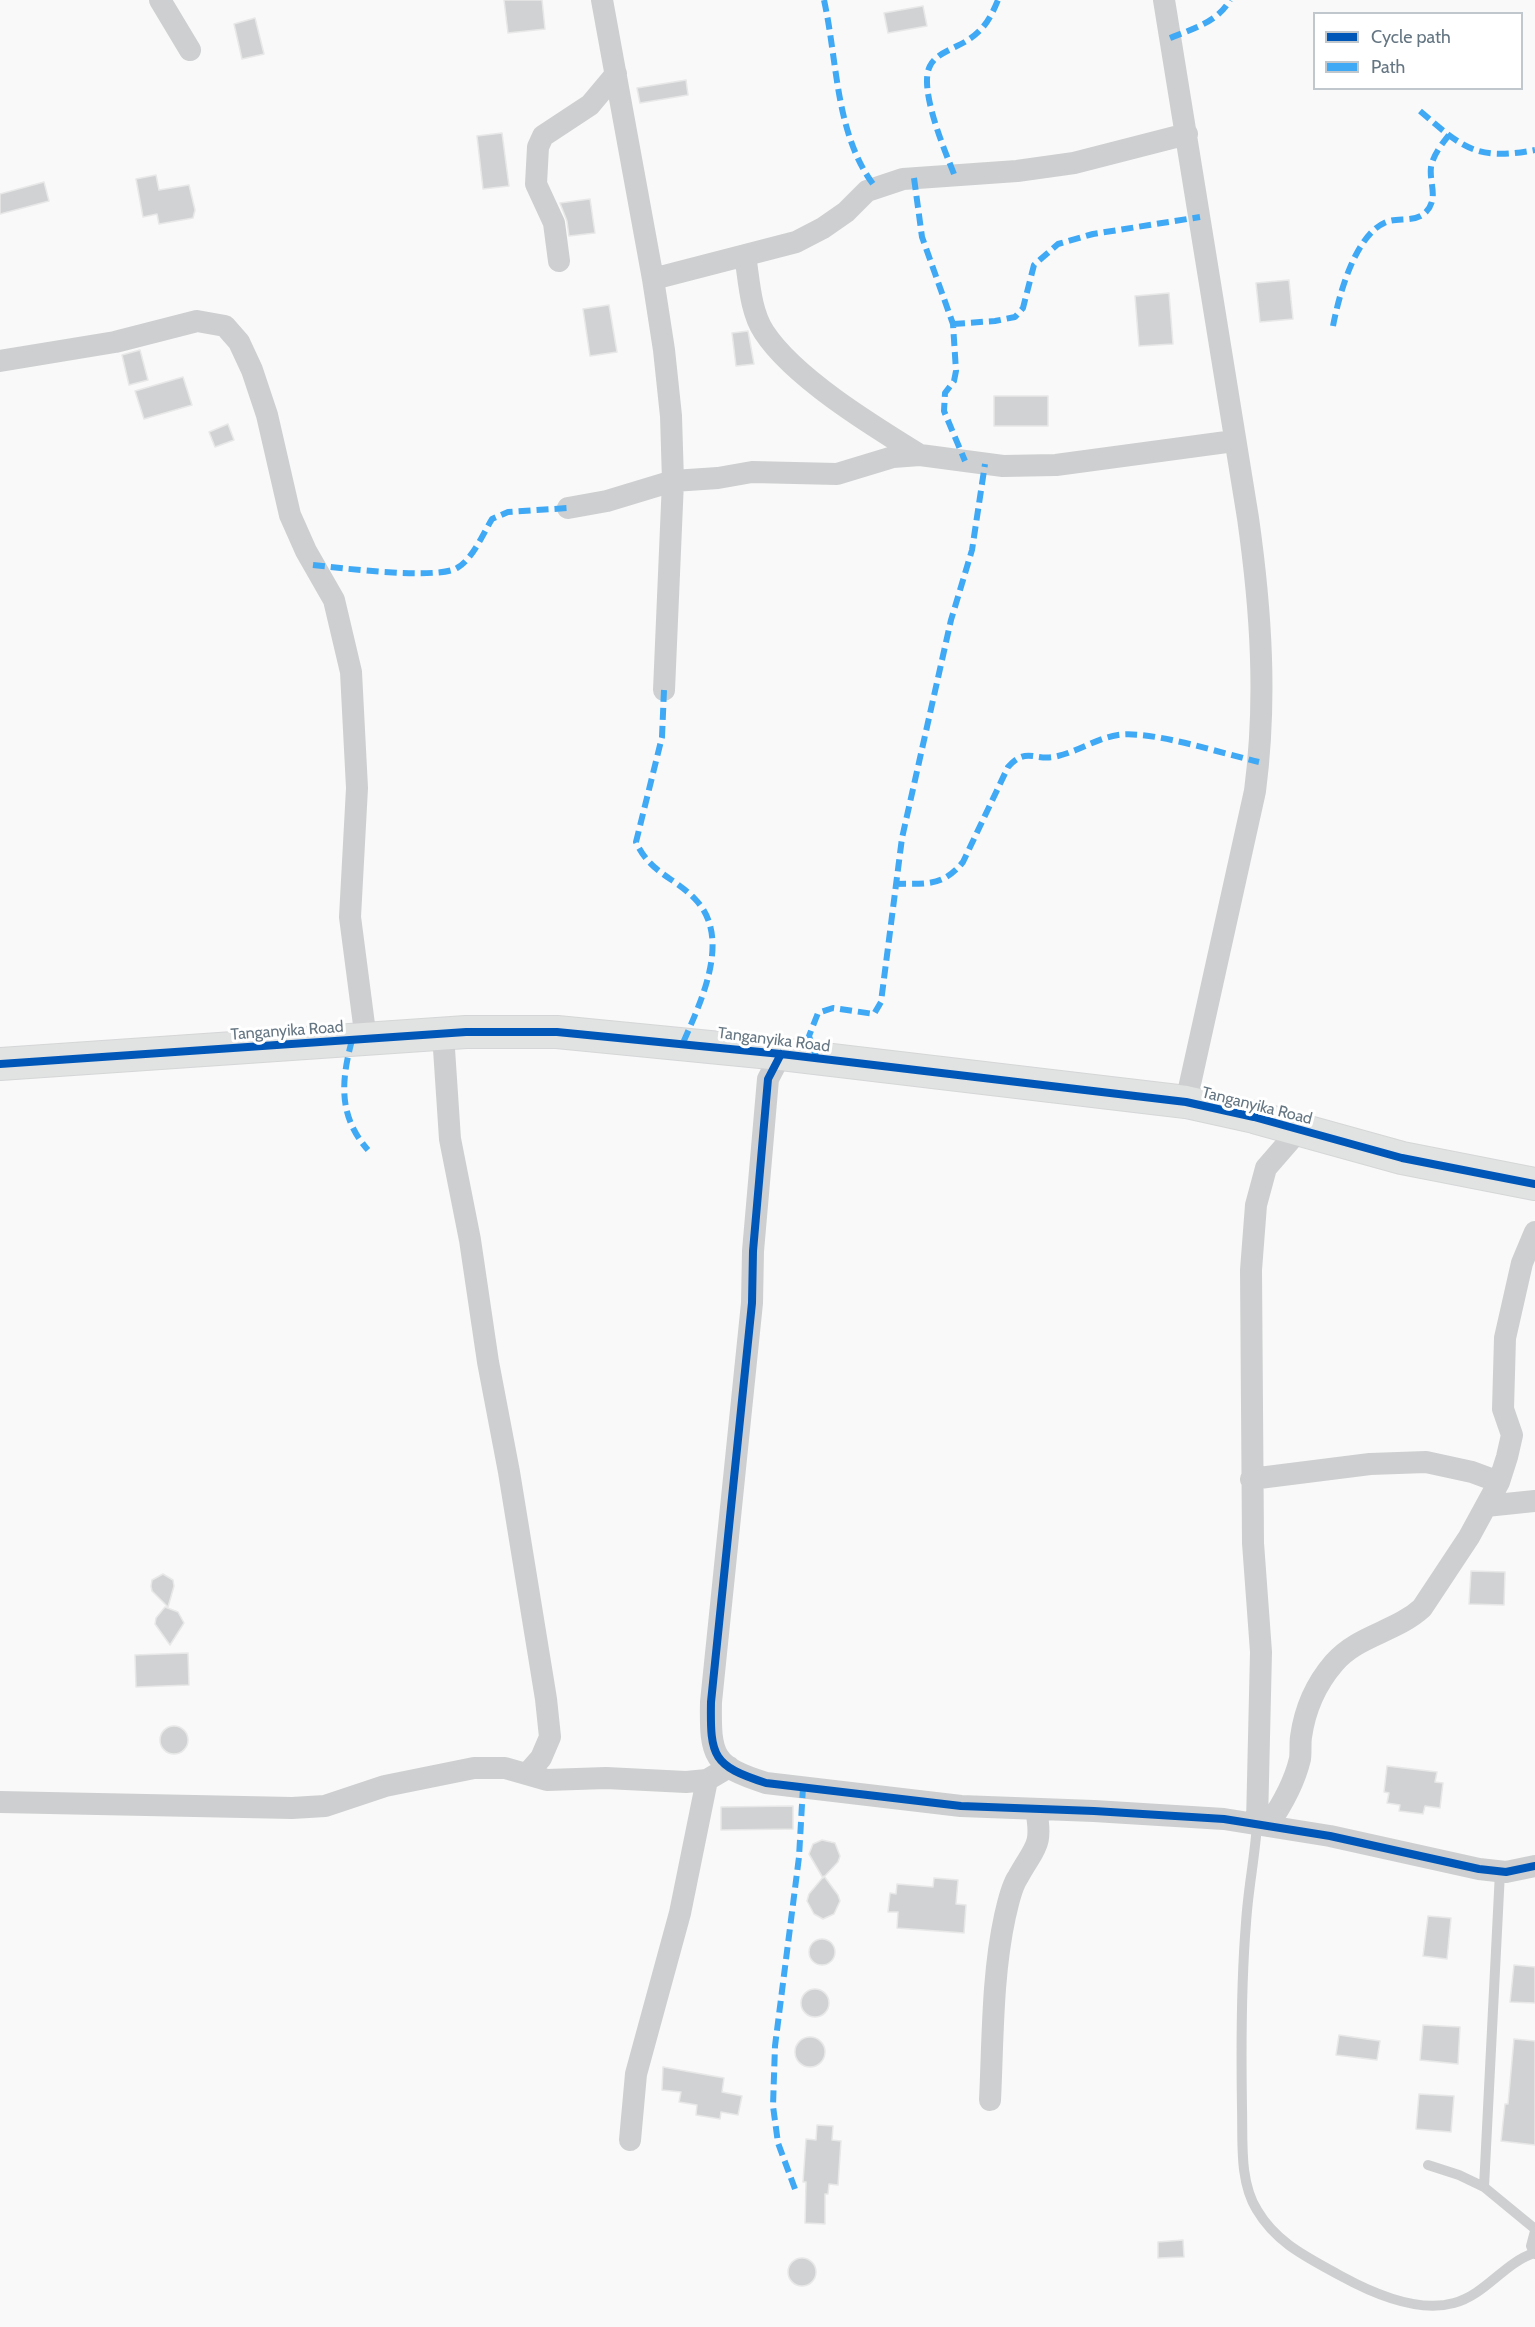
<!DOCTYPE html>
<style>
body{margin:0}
#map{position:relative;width:1535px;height:2327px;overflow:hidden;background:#f9f9f9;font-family:Cabin,sans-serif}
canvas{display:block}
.legend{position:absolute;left:1313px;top:12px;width:210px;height:78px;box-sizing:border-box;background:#fff;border:2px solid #c1c8cd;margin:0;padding:8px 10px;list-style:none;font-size:18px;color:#657683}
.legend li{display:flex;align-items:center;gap:12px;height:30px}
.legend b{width:30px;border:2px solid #c1c8cd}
</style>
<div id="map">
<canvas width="1535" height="2327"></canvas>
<ul class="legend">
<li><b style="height:8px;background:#0057b8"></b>Cycle path</li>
<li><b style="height:8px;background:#3fa9f5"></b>Path</li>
</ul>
</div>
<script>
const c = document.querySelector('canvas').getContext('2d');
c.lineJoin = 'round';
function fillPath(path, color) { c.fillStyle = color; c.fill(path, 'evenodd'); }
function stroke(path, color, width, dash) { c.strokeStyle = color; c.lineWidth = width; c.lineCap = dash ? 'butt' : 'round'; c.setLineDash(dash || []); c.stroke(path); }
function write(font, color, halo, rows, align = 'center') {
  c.font = font + ' Cabin,sans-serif'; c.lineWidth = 6; c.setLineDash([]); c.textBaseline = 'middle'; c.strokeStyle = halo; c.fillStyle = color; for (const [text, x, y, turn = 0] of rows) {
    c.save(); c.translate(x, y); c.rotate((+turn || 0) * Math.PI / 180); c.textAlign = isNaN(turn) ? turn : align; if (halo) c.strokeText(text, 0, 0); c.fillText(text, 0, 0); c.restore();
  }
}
const building = new Path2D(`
 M504,0H542L545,29L508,33Z
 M923,6L927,26L888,33L884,13Z
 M255,18L264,54L242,59L234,24Z
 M686,80L688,95L640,103L637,88Z
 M502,133L509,186L483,189L477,136Z
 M156,175L159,190L189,185L195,210L193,218L159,224L157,214L143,217L136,179Z
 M44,182L49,201L0,214V194Z
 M590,199L595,233L569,236L567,221L560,203Z
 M1289,280L1293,319L1260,322L1256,283Z
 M1169,293L1173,344L1139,346L1135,296Z
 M609,305L617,352L590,356L583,309Z
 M748,331L754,364L736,366L732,333Z
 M140,350L148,380L129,385L122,355Z
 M183,377L192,405L144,419L135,391Z
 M994,396H1048V426H994Z
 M228,424L234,440L215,447L209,432Z
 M1471,1571L1505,1572L1504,1605L1469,1604Z
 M163,1574L173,1580L174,1586L168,1607L152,1591L151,1586L152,1580Z
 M165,1607L178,1612L184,1623L170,1645L155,1624L156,1618Z
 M188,1653L189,1685L136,1687L135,1655Z
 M160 1740a14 14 0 1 1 28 0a14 14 0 1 1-28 0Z
 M1387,1766L1437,1772L1435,1782L1443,1783L1440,1808L1425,1806L1423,1814L1399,1811L1400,1805L1387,1803L1389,1793L1384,1792Z
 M793,1806V1829L721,1830V1807Z
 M822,1840L835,1843L840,1856L838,1862L823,1878L809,1854L813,1844Z
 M824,1876L838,1895L840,1901L834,1914L823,1919L814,1914L807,1901L809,1894Z
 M934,1878L958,1880L956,1904L966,1905L964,1933L897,1928L898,1912H888L890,1893L896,1894L897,1884L933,1887Z
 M1428,1916L1451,1918L1447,1959L1423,1956Z
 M809 1952a13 13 0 1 1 26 0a13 13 0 1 1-26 0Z
 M1514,1965L1535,1967V2003L1510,2002Z
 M801 2003a14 14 0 1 1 28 0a14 14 0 1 1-28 0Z
 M1423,2025L1460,2027L1458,2064L1420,2060Z
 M1339,2035L1380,2041L1377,2060L1336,2055Z
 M795 2052a15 15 0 1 1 30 0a15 15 0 1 1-30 0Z
 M1514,2039L1535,2041V2145L1501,2141L1505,2104H1508Z
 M663,2067L724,2078L722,2092L742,2096L738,2115L721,2112L720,2119L696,2115L697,2105L679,2102L681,2092L662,2090Z
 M1419,2094L1454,2096L1451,2132L1416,2129Z
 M817,2125L833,2126L832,2140L841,2141L838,2185L829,2184L828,2194H825V2224L805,2223L806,2182H803L806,2139L816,2140Z
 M1183,2240L1184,2257L1158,2258V2242Z
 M788 2272a14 14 0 1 1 28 0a14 14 0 1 1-28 0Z`);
fillPath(building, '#d0d2d3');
stroke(building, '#e8e8e8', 1.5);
const secondary = new Path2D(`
 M0,1064L466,1032H557L781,1054L1186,1102L1254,1117L1402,1158L1535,1184`);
stroke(secondary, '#d5d6d7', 34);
stroke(new Path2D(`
 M1257,1824C1255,1857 1248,1889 1246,1923C1241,1984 1241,2047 1242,2108C1243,2141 1239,2181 1257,2210C1277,2244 1309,2258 1341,2276C1372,2293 1418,2313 1454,2303C1485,2295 1504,2263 1534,2253
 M1428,2165L1459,2175L1484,2187L1535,2229
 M1484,2187L1500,1872
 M1535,2231L1531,2246L1535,2254`), '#cecfd0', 10);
stroke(new Path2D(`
 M160,0L190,50
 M602,0L653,279L664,350L671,416L673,481L664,690
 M1164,0L1248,518C1261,610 1267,699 1255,791L1186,1102
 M745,255C749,279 750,311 764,332C794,378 873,426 920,455
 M559,261L554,223L536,184L538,147L543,136L590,105L616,74
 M653,279L796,242L823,228L846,212L867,191L903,179L1017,171L1074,163L1187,134
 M0,361L115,342L197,321L225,326L239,342L252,370L267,415L290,515L306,551L334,600L351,672L357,788L350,917L366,1040
 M568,508L607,501L673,481L718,478L752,472L837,474L893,457L920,455L1003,466L1056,465L1234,441
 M443,1034L450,1139L470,1240L488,1362L509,1472L546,1699L550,1737L541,1758L527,1774
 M781,1054L768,1079L753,1251L752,1303L711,1702C710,1757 713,1766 766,1783L961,1806L1094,1811L1224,1819L1330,1836L1479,1869L1506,1872L1535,1866
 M1251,1479L1370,1464L1426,1462L1472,1472L1499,1482
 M1486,1506L1535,1501
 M0,1802L292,1808L325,1806L385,1786L474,1768H505L547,1780L606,1778L686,1782L707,1780L729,1767
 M1257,1823L1261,1652L1253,1543L1251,1270L1256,1205L1266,1168L1299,1130
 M1268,1825C1282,1805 1294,1784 1300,1759C1301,1752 1300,1744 1301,1737C1305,1708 1316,1684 1334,1663C1358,1635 1396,1632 1422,1608L1469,1537L1499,1482L1507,1457L1512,1435L1503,1409L1505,1338L1522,1263L1535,1232
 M990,2100C993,2039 992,1976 1005,1916C1008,1904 1011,1887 1018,1877C1035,1846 1043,1847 1036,1809
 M630,2140L636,2074L680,1913L707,1780`), '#cecfd0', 22);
stroke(secondary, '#e1e2e2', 32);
stroke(new Path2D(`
 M824,0C838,63 835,136 876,188
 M1170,38C1192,29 1218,22 1230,0
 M1420,111C1463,148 1476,161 1535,150
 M954,174C945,151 918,88 930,66C936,53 956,48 968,40C984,30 991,17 998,0
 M914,178L922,237L953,324L956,371L954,381L945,393L944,411L965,461
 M953,324L995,321L1015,317L1023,308L1034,265L1058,244L1093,234L1200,217
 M1333,326C1339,295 1355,235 1386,222C1399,217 1415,223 1426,212C1439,198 1429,183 1431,167C1433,155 1442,144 1449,135
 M313,565C340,568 437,580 457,568C472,560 483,534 492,519L508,512L568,508
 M664,690L662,737L636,842C650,873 674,877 695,899C733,938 700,1003 683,1043
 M894,884C924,883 942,888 963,862L1008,767C1027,746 1034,762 1058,756C1079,751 1097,738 1118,735C1151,730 1224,754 1259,762
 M352,1040C341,1081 338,1116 368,1150
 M817,1059L809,1036L818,1013L833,1008L874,1014L881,1002L902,838L951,620L972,550L985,464
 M795,2189L778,2143L773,2106L775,2046L799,1857L803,1787`), '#3fa9f5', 6, [12, 6]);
stroke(new Path2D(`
 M781,1054L768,1079L753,1251L752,1303L711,1702C710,1757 713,1766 766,1783L961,1806L1094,1811L1224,1819L1330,1836L1479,1869L1506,1872L1535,1866
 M0,1064L466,1032H557L781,1054L1186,1102L1254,1117L1402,1158L1535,1184`), '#0057b8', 8);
write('16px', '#657683', '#fff', [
 ["Tanganyika Road",287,1031,-4],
 ["Tanganyika Road",774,1040,7],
 ["Tanganyika Road",1257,1106,14]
]);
</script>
